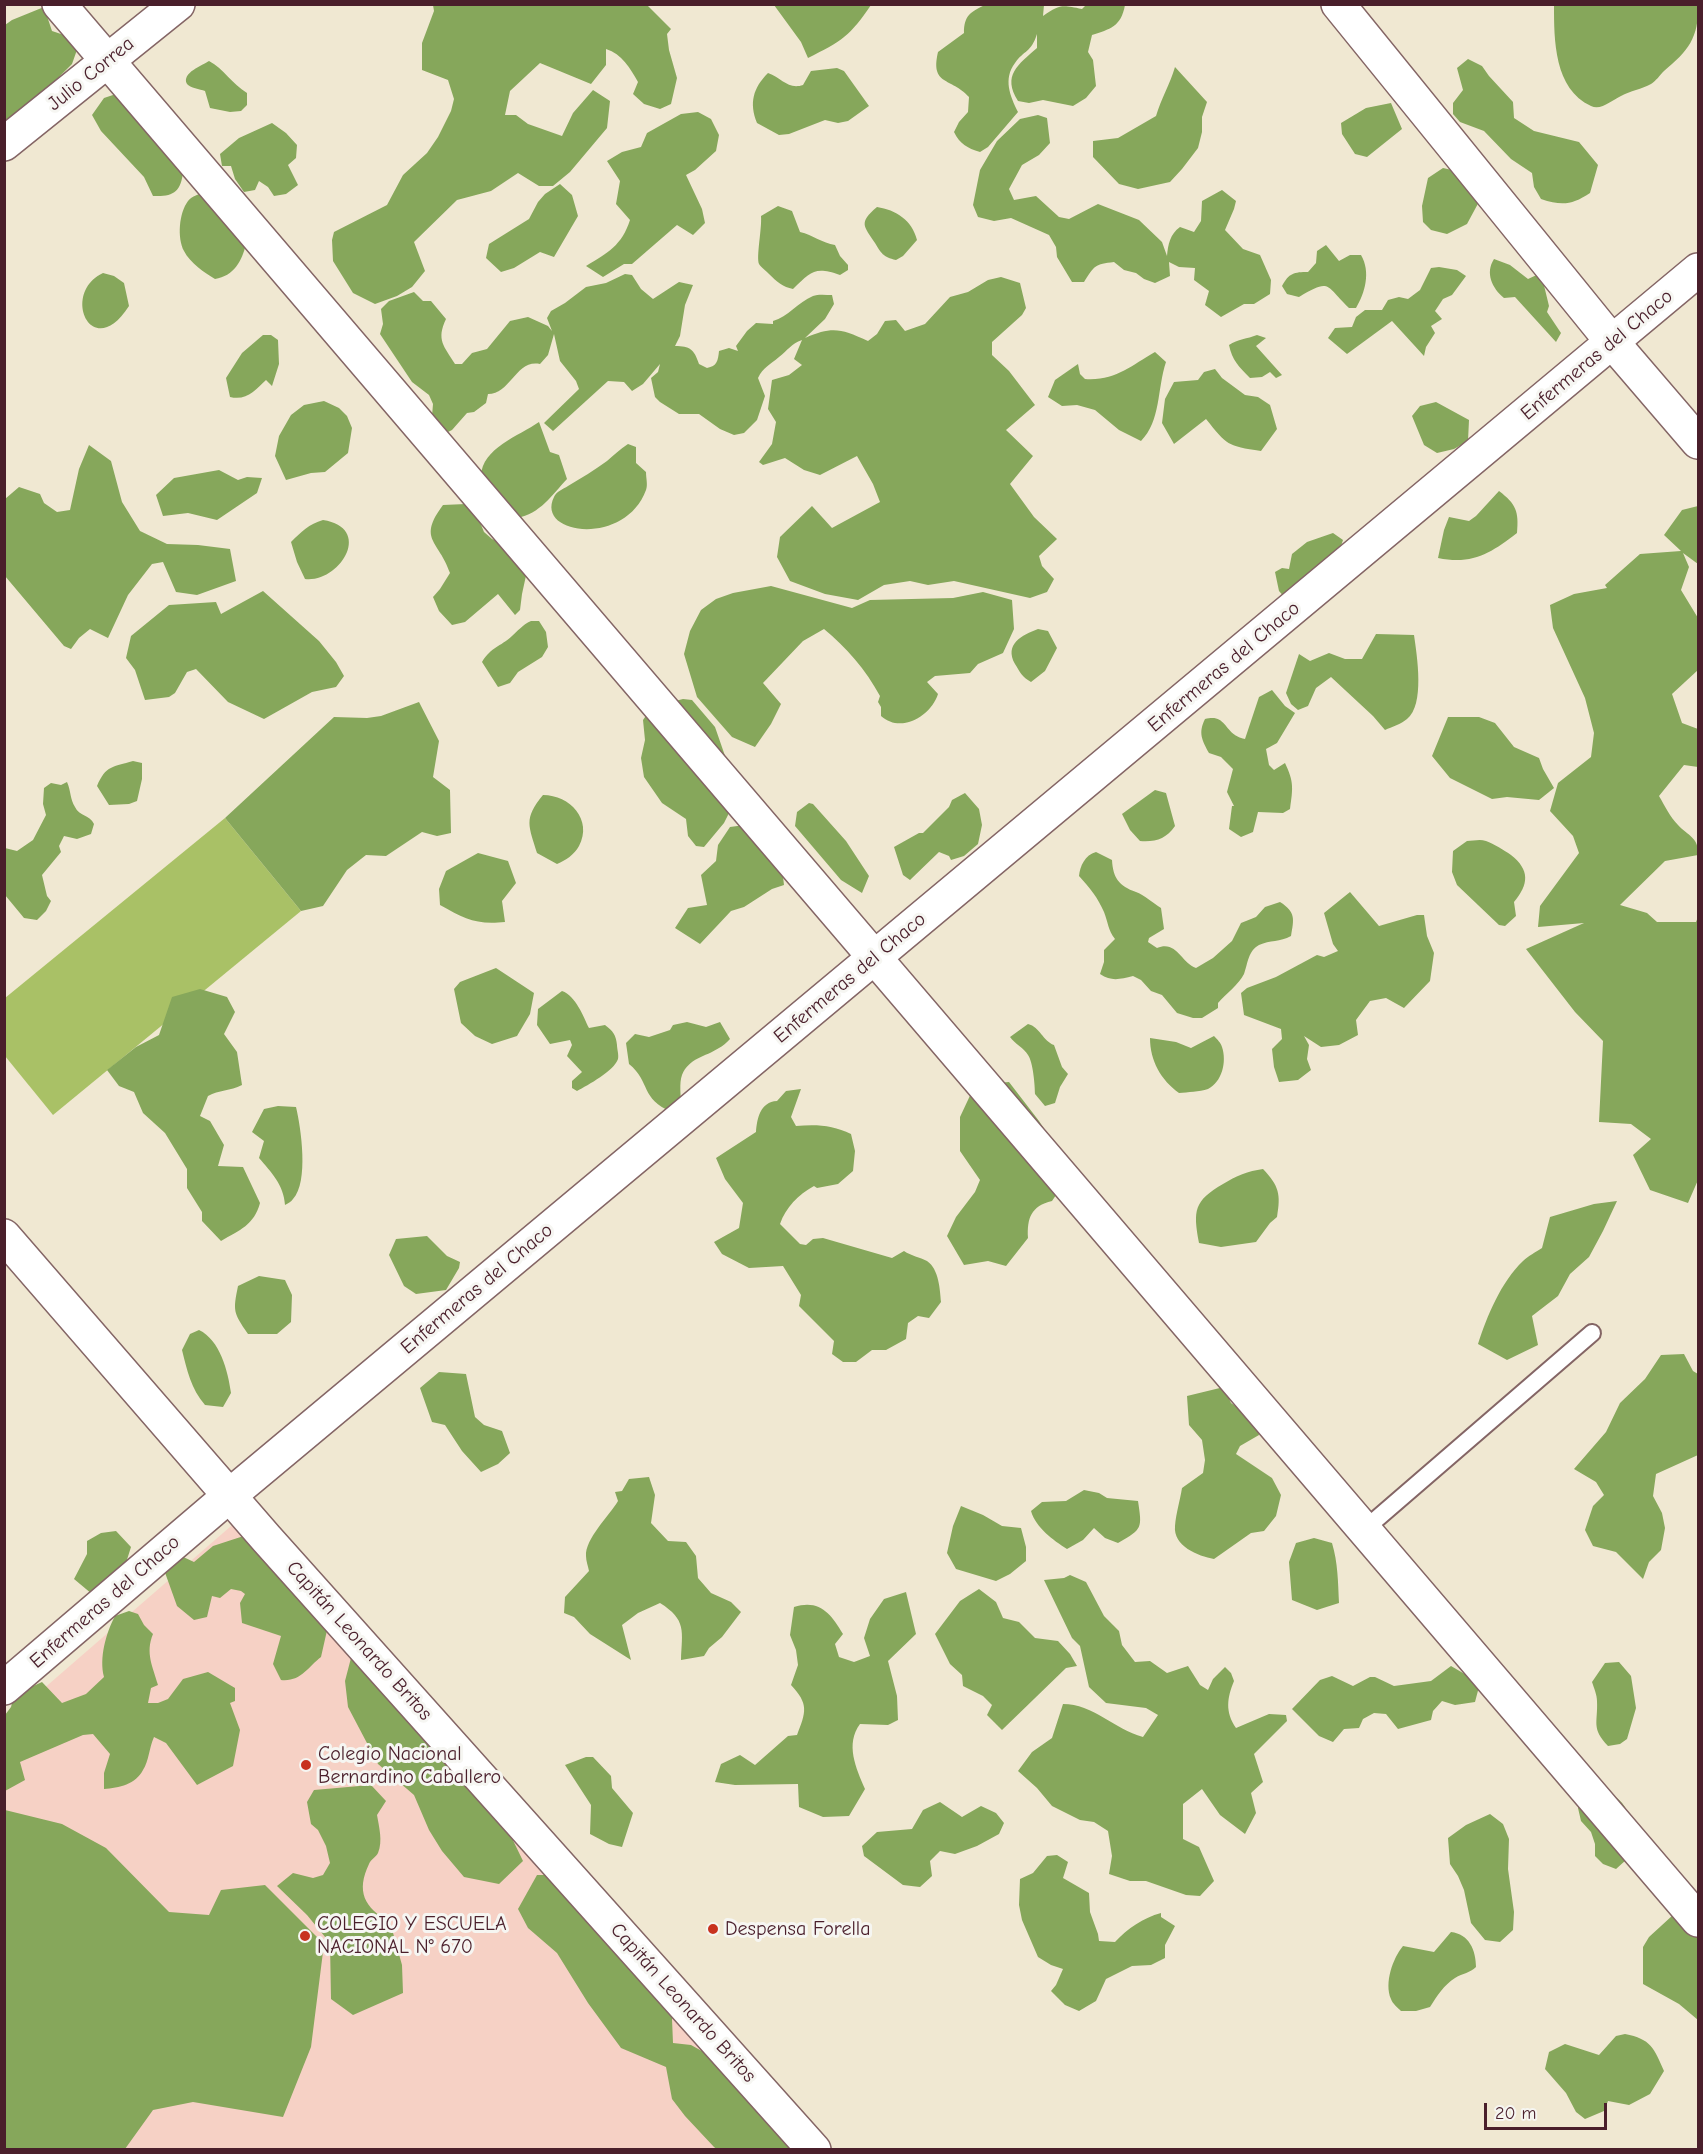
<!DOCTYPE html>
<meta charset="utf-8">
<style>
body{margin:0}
#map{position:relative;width:1703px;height:2154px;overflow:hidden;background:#f0e8d2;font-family:"Comic Neue",sans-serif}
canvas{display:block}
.frame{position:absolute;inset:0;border:6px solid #4a1f2b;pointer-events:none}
.scale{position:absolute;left:1484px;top:2103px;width:123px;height:27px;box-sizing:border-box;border:3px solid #4a1f2b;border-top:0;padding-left:8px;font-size:18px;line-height:21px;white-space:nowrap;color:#4a1f2b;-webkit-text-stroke:4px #f6f6f2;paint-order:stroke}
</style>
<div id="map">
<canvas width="1703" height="2154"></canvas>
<div class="frame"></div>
<div class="scale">20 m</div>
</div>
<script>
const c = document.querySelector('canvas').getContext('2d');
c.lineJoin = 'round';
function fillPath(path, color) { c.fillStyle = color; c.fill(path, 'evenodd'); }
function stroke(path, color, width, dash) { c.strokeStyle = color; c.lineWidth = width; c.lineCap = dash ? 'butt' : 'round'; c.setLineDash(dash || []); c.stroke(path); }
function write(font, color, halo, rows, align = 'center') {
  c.font = font + ' "Comic Neue",sans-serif'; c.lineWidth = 6; c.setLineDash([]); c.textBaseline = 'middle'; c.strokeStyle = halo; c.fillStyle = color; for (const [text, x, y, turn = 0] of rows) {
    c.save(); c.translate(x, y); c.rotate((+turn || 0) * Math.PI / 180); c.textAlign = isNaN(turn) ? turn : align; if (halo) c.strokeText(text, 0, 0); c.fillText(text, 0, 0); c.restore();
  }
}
fillPath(new Path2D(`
 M238,1520L794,2149H5L4,1723Z`), '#f6d1c5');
fillPath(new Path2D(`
 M225,818L301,911L53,1115L5,1056V998Z`), '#a9c166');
fillPath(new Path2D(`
 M433,5H647L671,29L667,34L669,50L677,78L671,104L660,109L644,104L633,94L638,82C630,68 622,54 606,49V65L591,84L540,63L510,91L505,115H516L528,124L562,136L573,113L593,90L610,101L607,128L570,172L553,186H539L518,173L491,191L457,200L414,242L425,271L412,287L397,296L375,304L353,293L333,261L332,240L334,232L387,205L403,175L427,153L438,137L451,111L454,99L448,80L422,70V43L434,11Z
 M774,5H871C850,36 842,41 808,58L801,42Z
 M985,5H1044L1043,16C1060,4 1062,5 1082,9L1086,5H1125C1121,27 1110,29 1092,35L1088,52L1093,60L1096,86L1086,98L1073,106L1043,100L1029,103L1018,101C1002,75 1018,65 1037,48V34C1031,53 1024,50 1015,63C1003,79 1010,96 1018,112L988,147L980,152C967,148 960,144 954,132L959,122L968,112L969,97C951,77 930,86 938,52L964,33C964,16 970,12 985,5Z
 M1554,5H1698C1699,38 1688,51 1664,71C1660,75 1656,81 1651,84C1642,89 1630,91 1621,96C1612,100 1601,111 1591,106C1554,89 1554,40 1554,5Z
 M44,7L52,31L70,37L78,47L72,64L55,81L5,144V25L12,20Z
 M1468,59L1482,66L1489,76L1513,102L1514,118L1534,131L1579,142L1598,165L1590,193C1572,205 1562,206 1541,199L1534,187L1532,173L1511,159L1484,131L1460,122L1453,114V103L1463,90L1457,68Z
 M209,61C224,69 232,84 247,93V105L241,111L230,112L210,108L205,91C200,89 190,88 187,84C181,73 203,65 209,61Z
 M1175,67L1207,102L1202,117V132L1198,148L1182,169L1170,182L1138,189L1119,184L1093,157V141L1118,138L1156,116C1161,99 1170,84 1175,67Z
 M837,68L844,71L869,106L848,121L838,123L825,120L789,134L779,135L757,123C749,103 753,88 768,73C782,78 788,90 803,85L811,71Z
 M116,94L183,172C181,192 173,197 153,196L144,177L101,131L92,115L104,98Z
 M1391,103L1402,129L1367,157L1355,154L1342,134L1341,123L1366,108Z
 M698,112L711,119L719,135L716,151L695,170L686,175L702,209L705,223L693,235L677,225L632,264H624L603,277L586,266C608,253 622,245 630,220L616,204L620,181L607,161L622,152L641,147L647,133L681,114Z
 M1038,115L1047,118L1050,143L1039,155L1022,165L1009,189L1014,200L1036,196L1059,217L1069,219L1098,204L1139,220L1162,242L1167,256C1168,245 1170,234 1180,227L1194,232L1201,221L1202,201L1222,190L1236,201L1234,209L1225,230L1243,249L1260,255L1271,280L1270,294L1254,304H1244L1221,317L1205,305L1209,291L1194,280L1195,268L1179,267L1169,262L1170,276L1155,283L1144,279L1136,273L1124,270L1114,262C1095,264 1094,266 1084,282H1072L1057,257L1056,247L1049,235L1011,218L994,221L978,217L973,205L980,170L997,141L1020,119Z
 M272,123L286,133L297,145L296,158L288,165L298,185L286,194L274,196L268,187L259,181L255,190L244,192L235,179L231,166H222L220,154L239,138Z
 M1443,168L1452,170L1481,198L1467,224L1447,234L1431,230L1423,222L1422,206L1428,178Z
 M560,184L572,195L578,216L554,257L540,252L514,268L501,272L486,258L489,244L529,219L538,202L545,194Z
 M205,192L246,244C242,261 234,276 215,279C205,273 190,263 184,251C177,238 179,213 188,201C192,196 199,194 205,192Z
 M778,206L792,211L800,232C813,235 822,243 835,245L840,256L848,265V270L840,275C814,266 811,272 793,289C783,287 777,282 769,274C766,271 761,267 759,264C756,257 762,229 761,216Z
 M877,207C896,210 912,220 917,240L903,256L896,260C883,257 881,253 875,243C864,226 858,223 877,207Z
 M1326,245L1339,261L1350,255H1361C1371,272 1365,293 1356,308H1349C1325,285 1331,278 1299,297L1287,294L1282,286C1289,273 1294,272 1308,272L1316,263L1317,251Z
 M1494,259L1510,265L1528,279L1541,273L1549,306L1547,312L1561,333L1556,342L1515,297L1504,298C1492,288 1485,273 1494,259Z
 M1439,267L1457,270L1466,276L1452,295L1443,299L1435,311L1442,319L1431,326L1435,333L1426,347L1424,356L1392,321L1347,354L1328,338L1335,328L1352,327L1356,317L1365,310H1382L1388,300L1399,297L1408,299L1420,290L1431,268Z
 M103,273L114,276L124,283L129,306C92,364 60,293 103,273Z
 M625,274L632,275L641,289L653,299L679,282L693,285L685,305L680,336L675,346C690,346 694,349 699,364L707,368C717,366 718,361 719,351L729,348L738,351L736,346L747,331L756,323L773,324V321C788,317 798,302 813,296C818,294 826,295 832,295L834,304L825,319L805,338C833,326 841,329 868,341L877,334L885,321L896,320L905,331L925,324L950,297L968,292L988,280L1001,277L1020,283L1026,308L1022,315L992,342V355L1009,371L1035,405L1006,430L1033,456L1010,484L1034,517L1057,539L1039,556L1042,566L1054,579L1047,592L1030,598L954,581L928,585L910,581L884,585L858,600L825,594L790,581L777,557L780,537L812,506L832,528L880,502L873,484L857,456L820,475L804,470L785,458L763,465L759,462L772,444L776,422L768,409L772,380L789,375L802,365L794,359L802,340C791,344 788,350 779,357C770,365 763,367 758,378L765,396L757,420L744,433L734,435L720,429L699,414H679L660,402L655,397L651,378L658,372L660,364L643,384L632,391L624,382L608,381L553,431L544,423L579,389L576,381L560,361L554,334L548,355L540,364C516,359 511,394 488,394L486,403L474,412L467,413L452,430L442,435L432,416L433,404L429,395L412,382L380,334L383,324L381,309L389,301L414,292L423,301H431L446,319C436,340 444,346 455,364H462L472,353L487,349L510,321L528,317L548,326L552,331L547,318L551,311L565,303L586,287L606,283Z
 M263,335H271L278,340L279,364L272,386L266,380C255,390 247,401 230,397L226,378L242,353Z
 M1257,335L1266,338L1256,346L1282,375L1276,378L1270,372L1262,377L1250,378C1239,367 1232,360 1229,345C1238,339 1247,339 1257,335Z
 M1155,352L1166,362C1157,389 1161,421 1141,441L1119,430L1095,410L1077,405L1062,406L1048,397L1055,380L1078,364L1080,374L1085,379C1116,381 1130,366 1155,352Z
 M1215,369L1222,378L1245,395L1258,397L1270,405L1277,429L1261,451C1227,446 1227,445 1206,419L1174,444L1162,423L1165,399L1174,382L1198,380L1204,372Z
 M324,401L339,408L347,416L352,428L348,453L325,472L311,473L286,480L275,456L279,436L291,415L304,405Z
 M1436,402L1469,420L1468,441L1454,449L1437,453L1424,445L1412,416L1420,406Z
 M539,422L550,452L559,455L567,479C552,495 540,514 517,518L481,476C482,448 519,436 539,422Z
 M628,444L636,447V463L646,472C646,478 648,485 646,490C625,547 535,535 554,497C556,492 563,489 568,486C581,478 595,470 607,461C614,455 620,449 628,444Z
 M89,445L111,461L122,502L140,531L167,544L198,545L230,549L236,581L197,595L176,592L163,562L152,564L128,595L108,638L90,629L79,638L71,649L64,646L5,576V499L19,487L40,494L44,503L57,512L70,510L79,469Z
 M219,470L238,480L247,477L262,478L257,493L217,520L188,513L163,516L156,495L174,478Z
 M1499,491C1516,504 1519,511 1517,533C1491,553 1473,565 1438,558L1444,530L1449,517L1469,521L1476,516Z
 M466,504L475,510L484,532L492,539L513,548L527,571L522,594L520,610L515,615L498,594L465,622L452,625L439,611L433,597L440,589L450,573C439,540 417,540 443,505Z
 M1698,506V564L1683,553L1689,567L1681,590L1698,618V670L1672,694L1682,723L1698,729V767L1684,765L1659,796C1665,806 1670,817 1678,825C1688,836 1699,837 1698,855L1665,861L1620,905L1647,913L1657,922H1696L1698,917V1180L1688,1203L1650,1190L1633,1155L1651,1139L1631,1124L1599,1122L1603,1041L1575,1012L1526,949L1584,923L1538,927L1540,906L1579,853L1573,836L1550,811L1558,783L1591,757L1594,733L1585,698L1553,628L1550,605L1574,594L1607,588L1605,585L1640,554L1681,551L1664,535L1682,510Z
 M323,520C374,528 340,583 305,579L297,562L291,542C301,532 309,524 323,520Z
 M1333,533L1343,540L1339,552L1294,608L1279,591L1275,572L1282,568L1289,569L1292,554L1307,542Z
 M771,586L852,608L870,600L953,598L983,592L1012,600L1014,629L1003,653L978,664L970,673L935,676L927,682L938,694C931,716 901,734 881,716V707L878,702L880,696C866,670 846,647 824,629L803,641L763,683L781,704L771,724L755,747L732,737L697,697L684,654L690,631L701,610L716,599L733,593Z
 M263,591L319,641L336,662L344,676L336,687L312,692L264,719L228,702L196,669L187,672L175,693L169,697L145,700L135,670L126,658L131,636L169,605L216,602L221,614Z
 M531,621H539L546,632L548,647L542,657L518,672L510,683L498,687L482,662C491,647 500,647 512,636C518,631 522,625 531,621Z
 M1038,629L1048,631L1057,648L1045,671L1031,682C1022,677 1020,672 1015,664C1004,644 1022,635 1038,629Z
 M1376,634L1414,635C1417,656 1425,705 1407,719C1401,724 1392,727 1385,730L1373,716L1331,677L1316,688L1308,706L1298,710L1291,704L1286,693L1299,654L1310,661L1329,653L1345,659H1362Z
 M1272,690L1285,706L1295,713L1277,743L1266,749L1269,765L1274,770L1285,763C1294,782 1293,788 1290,809L1283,813L1258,812L1253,832L1241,837L1229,829L1232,806H1234L1227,792L1233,769L1221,757L1209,753C1202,740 1198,733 1205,719C1223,714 1224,727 1235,735C1236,736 1243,739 1245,739L1259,697Z
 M683,699L692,700L715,727L732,776L731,809L724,823L704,847L696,846L688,836L686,819L662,803L644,777L641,758L645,740L643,720L652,707Z
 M419,702L439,741L433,777L450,790L451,833L437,836L422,832L386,856L366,855L347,870L323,906L301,911L225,818L334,717L367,718L381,716Z
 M1448,717H1479L1495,723L1514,747L1539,758L1543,769L1554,788L1539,800L1507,797L1492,799L1450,778L1432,756Z
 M133,761L142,763V779L137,801L129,804L109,805L97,786C106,765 113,767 133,761Z
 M67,782C71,791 70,799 75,807C79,816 90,815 94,824L91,834L77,839L64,836L59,846L61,852L42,875L47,896L51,901L46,911L37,920L24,918L5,895V848L17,851L33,840L46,815L43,804L44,788L51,783L61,785Z
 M1155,790L1166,793L1175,826C1166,839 1156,842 1140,841L1130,830L1122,814Z
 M965,793L979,809L982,825L978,844L964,856L951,860L949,856L939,852L910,880L903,875L894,847L919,833H923L949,807L952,800Z
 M543,795C570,795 593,820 579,846C574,855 566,860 557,864L537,853C529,826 523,819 543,795Z
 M809,803L813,804L846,841L869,876L862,893L841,880L795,826L797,812Z
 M752,824L782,868L784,885L772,889L744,907L731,911L700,944L675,928L688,908L707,905L701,875L716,861L718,845L730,827Z
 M1467,841C1473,841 1480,839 1486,841C1494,844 1504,850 1511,855C1530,870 1529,884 1514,902L1516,916L1505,926L1499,925L1457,885L1452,872L1453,851Z
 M1096,852L1112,860C1113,878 1119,886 1136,892C1144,895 1153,903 1161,908L1164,929L1149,938L1148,942L1157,948C1177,940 1181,963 1196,968L1213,958L1232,941L1241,923L1256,917L1265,907L1280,902C1296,912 1294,919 1291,936C1280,942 1270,940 1259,945C1248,951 1248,963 1244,974C1239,984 1226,994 1218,1003V1008L1202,1018H1193L1177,1013L1162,995L1151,991L1141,980L1133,976C1120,979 1112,982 1100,974L1104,962V950L1115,939C1108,930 1108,922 1104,912C1098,898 1090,888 1079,876C1080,866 1085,855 1096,852Z
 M478,853L508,861L516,883L502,901L505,922C476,925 465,919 440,905L439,889L446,871Z
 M1350,892L1379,926L1417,915H1424L1427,936L1434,953L1430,981L1404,1008L1386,998L1370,1001L1356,1020L1358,1035L1339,1045L1321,1047L1304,1036L1309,1045L1307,1059L1311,1070L1298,1080L1279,1082L1274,1067L1272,1049L1282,1039L1281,1029L1244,1015L1241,993L1247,988L1276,977L1317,955L1324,957L1338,951L1333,944L1324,913Z
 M496,968L534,993L530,1014L517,1036L492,1044L475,1036L461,1023L454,989L460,982Z
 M200,989L227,997L235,1012L224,1034L237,1052L242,1085C230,1091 219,1090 208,1096L200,1116L210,1121L224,1145L218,1166L243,1167L260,1203C254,1225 240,1230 221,1241L202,1221V1212L187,1188V1169L165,1133L143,1113L134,1092L119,1086L107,1070L136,1047L159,1035L172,997Z
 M562,991C576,996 583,1016 589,1028L605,1025C613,1031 616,1035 617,1045C617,1049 619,1055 618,1059C614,1071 588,1085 577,1091L572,1088V1081L582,1072L567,1056L572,1045L570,1040L550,1044L537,1025L538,1009Z
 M687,1022L706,1027L720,1022L730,1039C727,1042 723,1046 719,1048C705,1057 689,1058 682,1075C679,1083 681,1096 681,1104L672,1112C640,1099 651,1082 629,1064L626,1043L635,1034L649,1037L670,1030L673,1025Z
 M1028,1024C1040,1027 1043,1041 1054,1045L1062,1067L1068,1074L1060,1087L1055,1103L1045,1106L1035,1094C1035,1085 1033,1062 1028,1055C1024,1048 1015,1044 1010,1037Z
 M1214,1036C1217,1039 1221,1043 1222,1047C1227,1062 1222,1082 1208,1089C1199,1092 1188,1092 1179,1093C1161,1080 1150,1061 1150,1038L1176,1042L1191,1048Z
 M1009,1082L1039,1121L1059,1152L1066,1180L1052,1201C1031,1206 1027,1218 1028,1238L1006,1266L988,1261L964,1265L947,1236L956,1217L975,1192L980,1180L960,1151V1117L975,1085Z
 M801,1089L791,1117L796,1126C816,1124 833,1125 851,1134L855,1151L853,1171L838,1184L817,1188L814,1186C798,1195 786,1207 780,1224L800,1244L806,1245L813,1239L823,1238L892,1258L904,1251C911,1256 920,1257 927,1261C939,1269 940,1290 941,1302L929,1318L918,1316L908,1323L906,1339L886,1350H872L856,1362H843L832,1354L834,1341L799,1306L801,1295L783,1266L749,1268L722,1254L714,1242L739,1228L743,1203L725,1179L716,1158L756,1132C757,1119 760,1102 777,1101L786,1091Z
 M278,1106L296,1107C301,1128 309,1182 293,1199C291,1202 288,1203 285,1205C284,1185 271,1172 259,1158L264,1141L252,1132L264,1109Z
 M1263,1169C1279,1186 1281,1194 1277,1217L1270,1223L1256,1242L1221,1247L1199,1243C1193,1210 1194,1201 1223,1184C1236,1176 1248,1171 1263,1169Z
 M1617,1201L1603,1231L1589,1257L1570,1274L1558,1296L1532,1316L1538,1345L1507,1360L1478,1344C1487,1316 1501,1282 1523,1261C1528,1256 1536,1252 1542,1248L1550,1217L1594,1204Z
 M427,1236L447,1256L460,1262L459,1268L446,1290L416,1294L404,1286L389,1255L396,1239Z
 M259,1276L285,1280L292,1295L291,1322L277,1334H248C233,1312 233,1311 238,1286Z
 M199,1330C220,1340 228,1371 231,1393L223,1407L205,1405C191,1389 187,1370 182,1350L190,1334Z
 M1684,1354L1693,1371L1698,1374V1455L1656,1474L1653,1496L1662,1513L1665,1528L1661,1550L1649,1562L1643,1579L1616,1552L1593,1546L1585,1530L1593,1506L1604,1495L1596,1482L1574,1469L1606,1432L1620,1403L1645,1379L1661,1355Z
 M439,1372L466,1374L475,1417L484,1425L502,1431L510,1453L498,1464L481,1472L462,1451L445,1425L432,1422L420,1388Z
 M1224,1387L1231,1403L1257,1421L1259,1435L1240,1446L1236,1454L1272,1478L1281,1495L1276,1516L1264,1531L1251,1533L1214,1559C1198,1556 1173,1546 1175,1526C1176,1513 1180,1501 1182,1488L1203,1473L1205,1460L1202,1440L1189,1425L1187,1396Z
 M649,1477L655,1495L651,1523L668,1541L686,1542L696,1556L698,1578L711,1593L731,1602L741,1612L722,1637L709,1648L704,1656L681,1660C682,1631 687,1620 660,1603L638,1613L622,1625L631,1660L590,1634L574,1617L564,1613L565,1597L589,1571C588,1566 586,1561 586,1556C585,1539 609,1516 618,1501L615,1492L622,1491L629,1479Z
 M1084,1490L1099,1493L1107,1498L1138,1501C1142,1528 1143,1529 1118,1543L1105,1538L1094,1528L1083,1540L1067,1549C1053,1540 1036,1528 1031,1511L1042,1502L1066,1501Z
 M961,1506L983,1515L1002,1526L1021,1528L1026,1547V1561L1010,1574L996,1581L956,1569L947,1553L953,1526Z
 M116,1531L131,1547L125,1566L92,1594L74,1579L87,1554V1541L101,1533Z
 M256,1532L328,1626L321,1657C308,1667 301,1682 281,1680L273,1664L281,1636L242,1623L240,1603L245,1594L241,1591L231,1589L220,1598L212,1596L207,1617L194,1620L177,1606L163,1567L179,1555L194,1562L213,1546Z
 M1314,1538L1332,1543C1338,1563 1338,1582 1339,1603L1317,1610L1292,1600L1289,1562L1296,1543Z
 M1070,1575L1086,1582L1104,1616L1119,1631L1122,1645L1135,1662L1150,1661L1167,1673L1188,1666L1200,1685L1208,1690L1213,1679L1225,1667L1231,1673L1234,1681C1227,1698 1225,1712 1236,1728L1269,1714L1286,1715L1287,1721L1254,1754L1263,1782L1251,1793L1256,1813L1245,1834L1220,1815L1202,1789L1183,1804V1839L1199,1847L1214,1881L1200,1896L1186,1895L1146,1881H1130L1109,1874L1112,1856L1108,1831L1094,1822L1080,1820L1052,1806L1037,1788L1018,1771L1032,1752L1052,1738L1063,1704C1093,1704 1114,1729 1143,1737L1158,1715L1146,1708L1106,1703L1089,1687L1080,1646L1072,1638L1044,1580L1064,1578Z
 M979,1589L996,1602L1003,1618L1019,1622L1035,1638L1058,1641L1070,1654L1077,1666L1066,1668L1002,1730L987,1715L992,1705L983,1696L963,1686L962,1675L950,1664L935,1634L960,1601Z
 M906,1592L916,1634L888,1661L897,1696L898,1720L888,1725L860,1724C845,1744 856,1768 865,1789L849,1816L823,1817L799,1807L798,1784L735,1785L715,1782L721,1764L740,1755L755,1765L788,1736L797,1735C806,1712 809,1704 791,1685L798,1665L796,1650L790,1635L794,1607C820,1599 831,1614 843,1634L835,1644L839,1657L854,1662L870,1656L864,1638L870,1619L884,1599Z
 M129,1611L138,1614L144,1625L153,1634C145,1653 153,1667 158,1685L151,1688L148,1703H158L168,1699L183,1679L208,1672L235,1688V1701L230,1703L240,1730L233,1766L197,1785L166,1743L154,1737C149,1748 149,1761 143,1770C136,1784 119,1788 104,1789V1773L110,1754L93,1734L83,1735L20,1762L25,1780L5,1791V1715L11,1707L14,1695L42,1682L62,1703L86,1694L104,1677C99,1658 106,1633 115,1616Z
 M351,1658L508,1830L523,1861L499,1884L464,1877L442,1851L429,1830L414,1795L378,1764L348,1707L345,1681Z
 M1619,1662L1631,1676L1636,1708L1627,1739L1620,1744L1608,1746C1591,1728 1598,1723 1597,1701C1597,1695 1594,1688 1592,1682L1605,1663Z
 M1451,1666L1480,1683L1475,1702L1455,1705L1442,1701L1433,1711L1431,1720L1398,1729L1386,1714L1374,1713L1363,1719L1359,1728L1344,1729L1333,1742L1319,1736L1292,1709L1320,1680L1332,1676L1353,1686L1370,1677H1375L1394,1686L1431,1681Z
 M586,1757H593L611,1776L612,1788L633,1813L622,1847L609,1844L590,1834L591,1805L565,1765Z
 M371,1785L386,1801L377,1815C379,1827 383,1841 378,1853C376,1857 371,1859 369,1864C356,1891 364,1908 390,1922L402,1965L403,1993L353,2015L331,1999L330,1943L307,1915L277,1886L293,1873L313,1878L323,1875L330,1863L326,1846L318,1830L311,1824L307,1802L314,1790Z
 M1604,1791C1638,1804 1630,1831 1626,1860L1616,1869L1603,1864L1595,1856V1844L1591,1832L1581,1821L1578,1808L1579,1797Z
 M940,1802L962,1817L981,1806L996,1813L1004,1823L999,1834L977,1846L955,1854L940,1851L930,1861L932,1876L920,1887L903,1885L864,1856L862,1846L877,1832L912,1829L923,1810Z
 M5,1810L62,1824L106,1848L169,1912L209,1915L221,1890L265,1885L324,1944L311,2047L283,2117L193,2102L153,2110L125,2149H5Z
 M1490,1814L1503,1824L1509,1839L1508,1869L1514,1912L1513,1930L1500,1942L1485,1940L1471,1923L1464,1890L1458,1876L1450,1864L1448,1838L1466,1825Z
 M1057,1855L1068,1862L1063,1878L1089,1893L1090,1912L1098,1934L1099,1941L1115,1942C1128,1928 1143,1918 1161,1913V1917L1175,1926L1165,1945V1958L1151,1965L1132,1966L1106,1979L1096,2001L1079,2011L1065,2005L1051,1991L1056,1985L1063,1969L1051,1965L1038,1957L1022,1920L1019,1905L1020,1879L1033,1873L1047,1856Z
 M537,1875H556L684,2004L672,2019L673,2043L691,2045L709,2055L814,2149L718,2150L714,2147L685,2116L672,2099L666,2067L621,2048L588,2003L557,1953L528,1928L518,1909Z
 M1673,1915L1698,1926V2020L1679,2004L1643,1984V1947L1649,1937Z
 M1451,1932C1469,1934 1476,1950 1476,1967C1470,1973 1463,1973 1455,1978C1444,1985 1437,1996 1430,2007L1416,2011H1401C1398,2008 1392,2003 1391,1999C1384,1983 1393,1958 1403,1946L1434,1952Z
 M1625,2034C1651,2039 1654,2048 1664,2071L1650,2094L1629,2105L1608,2101L1604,2111L1585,2119L1576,2112L1566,2093L1545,2069L1549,2052L1565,2044L1599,2055L1616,2036Z`), '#86a75b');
const lane = new Path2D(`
 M1365,1529L1592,1333`);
const street = new Path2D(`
 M59,4L1698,1920
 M1338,4L1613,343L1698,442
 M4,144L178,4
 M4,1236L266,1538L814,2150`);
const secondary = new Path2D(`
 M4,1688L229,1496L1698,270`);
stroke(lane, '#846565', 20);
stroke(street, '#846565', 36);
stroke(secondary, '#846565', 36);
stroke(lane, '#fff', 16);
stroke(street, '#fff', 33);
stroke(secondary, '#fff', 33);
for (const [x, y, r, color] of [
 [306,1765,6,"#c8321e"],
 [713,1929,6,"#c8321e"],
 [305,1936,6,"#c8321e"]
]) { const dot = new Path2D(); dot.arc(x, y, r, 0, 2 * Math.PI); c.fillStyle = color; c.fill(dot); stroke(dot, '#f6f6f2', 2); }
write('20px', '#4a1f2b', '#f6f6f2', [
 ["Julio Correa",91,74,-39],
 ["Enfermeras del Chaco",1597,355,-40],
 ["Enfermeras del Chaco",1224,667,-40],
 ["Enfermeras del Chaco",850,978,-40],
 ["Enfermeras del Chaco",477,1289,-40],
 ["Enfermeras del Chaco",105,1602,-41],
 ["Capitán Leonardo Britos",359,1641,48],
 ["Capitán Leonardo Britos",683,2003,48]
]);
write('20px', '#4a1f2b', '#f6f6f2', [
 ["Colegio Nacional",318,1754],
 ["Bernardino Caballero",318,1777],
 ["COLEGIO Y ESCUELA",317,1924],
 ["NACIONAL N° 670",317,1947],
 ["Despensa Forella",725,1929]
], 'left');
</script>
